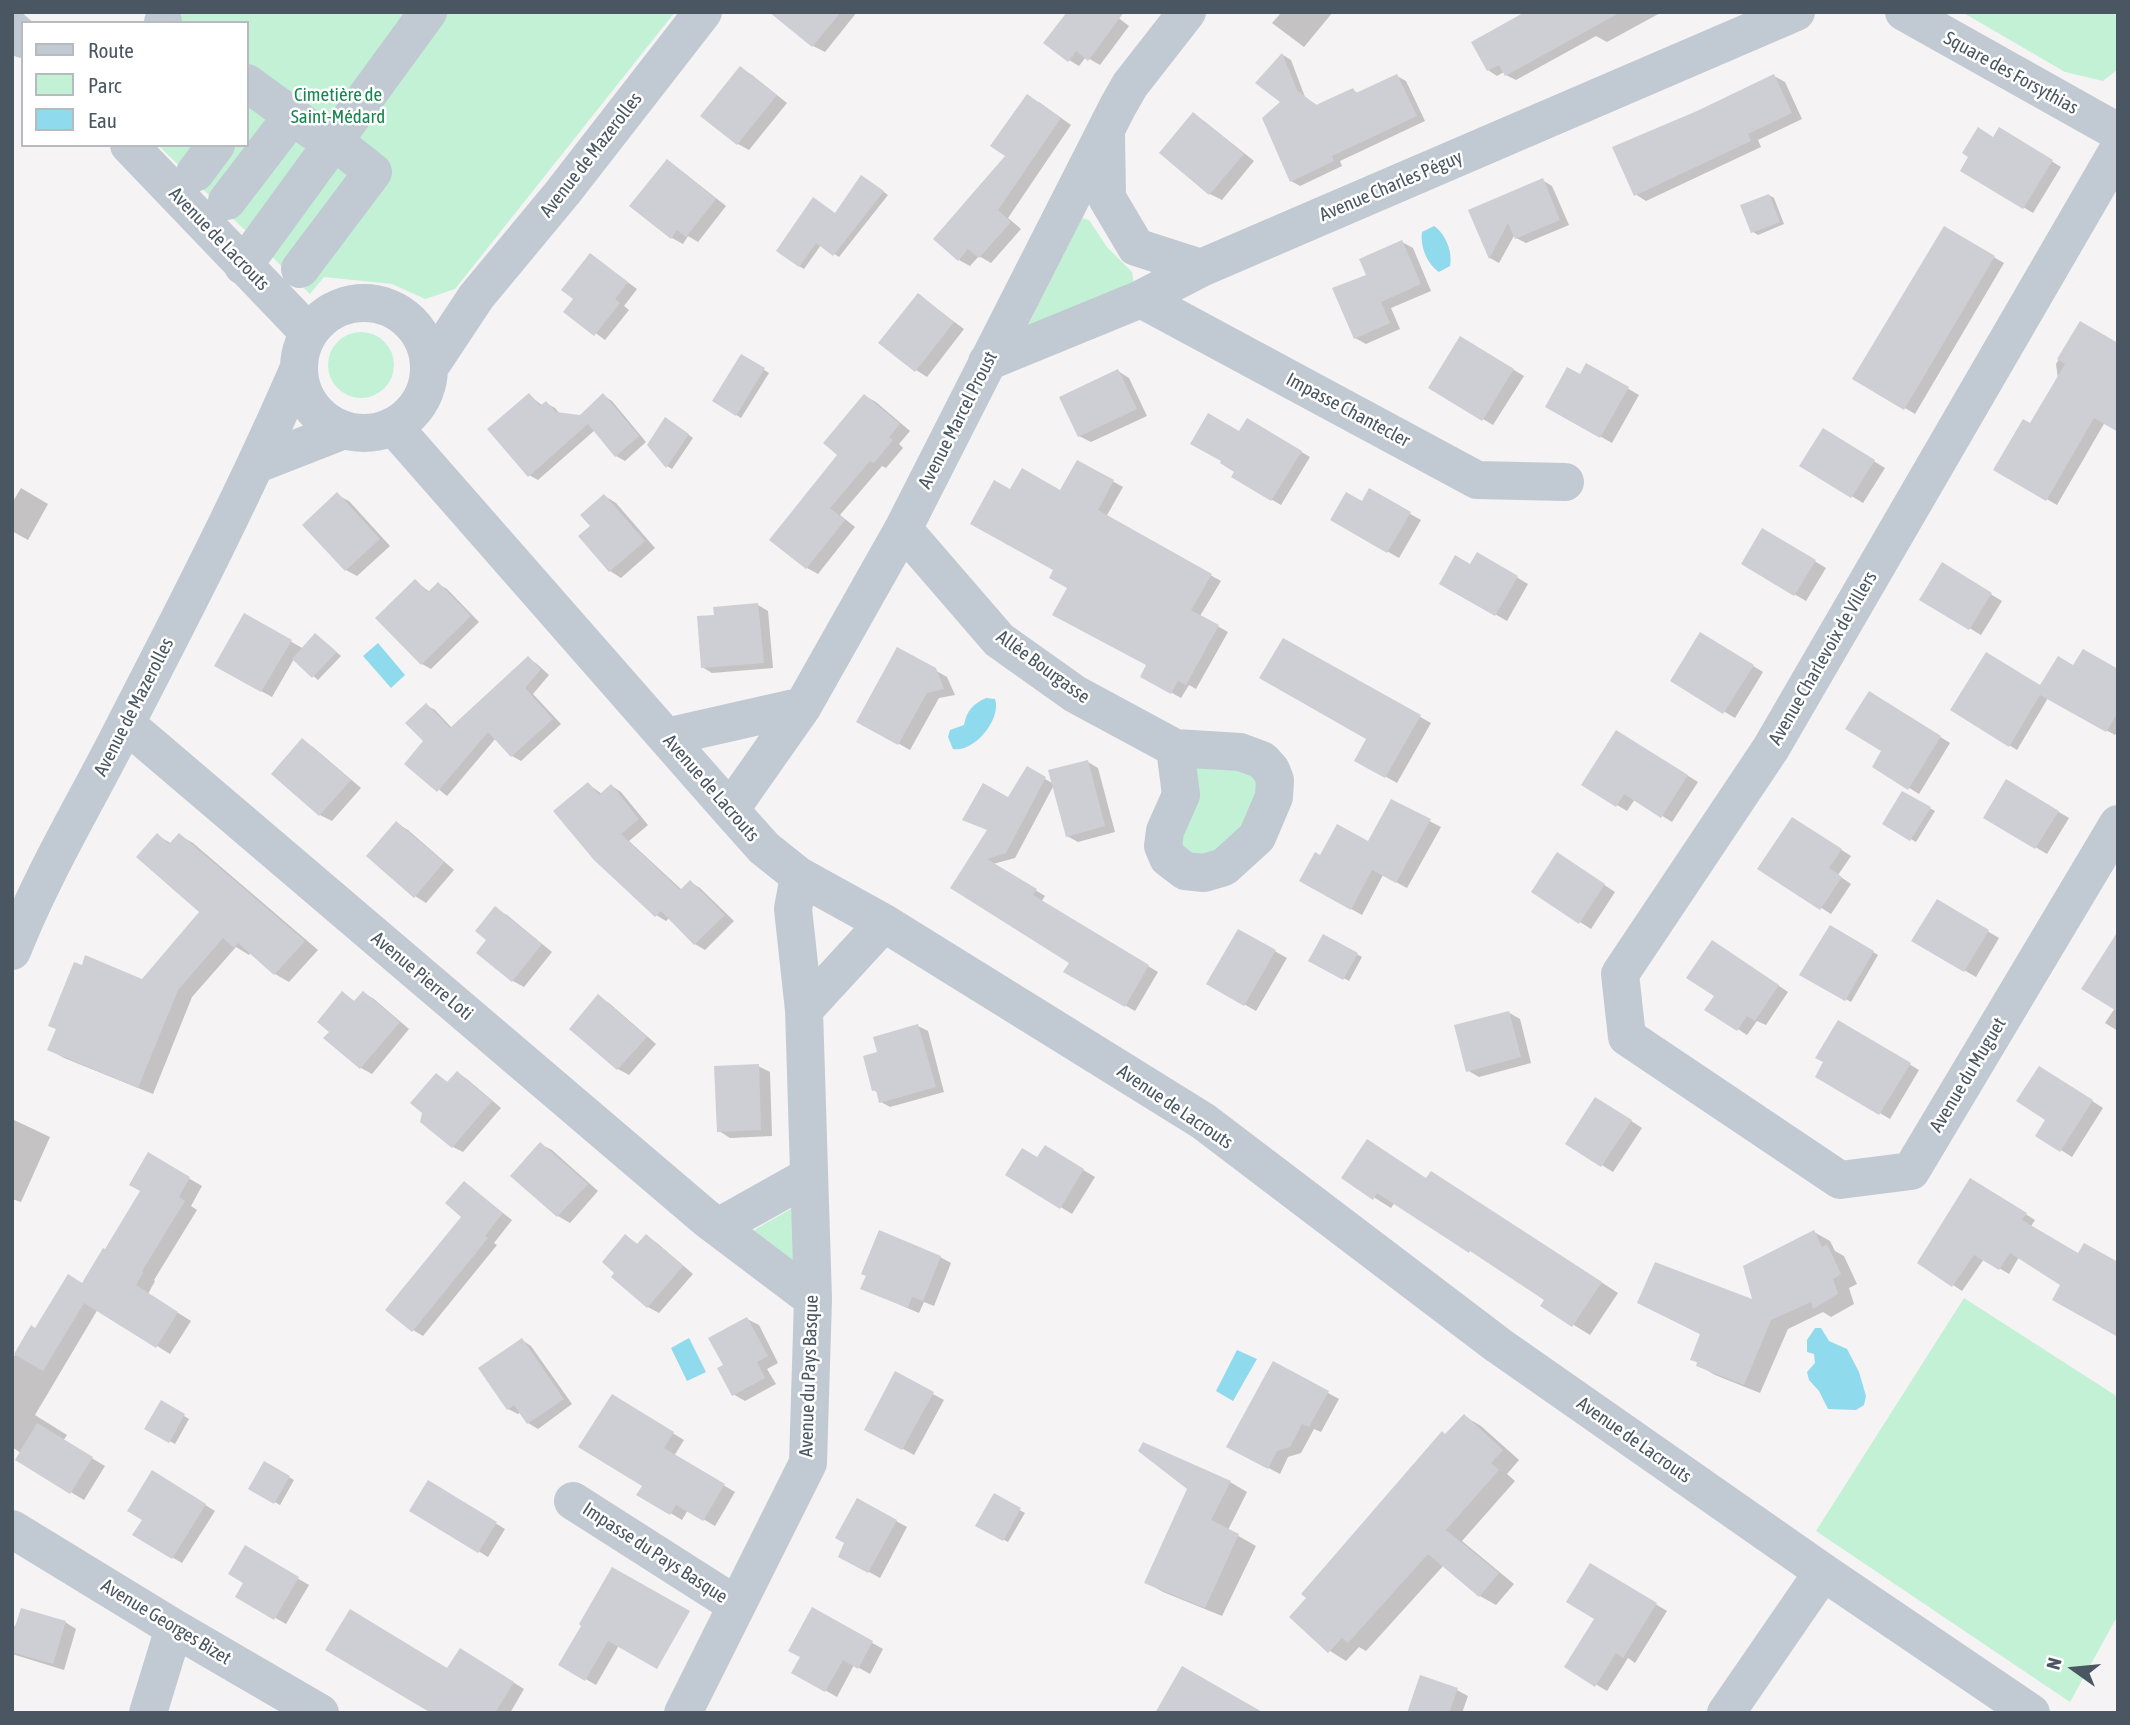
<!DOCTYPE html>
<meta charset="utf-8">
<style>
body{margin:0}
#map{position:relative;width:2130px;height:1725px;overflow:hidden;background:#f5f3f3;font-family:"Asap Condensed",sans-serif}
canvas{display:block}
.frame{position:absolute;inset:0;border:14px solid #4a5661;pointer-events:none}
.legend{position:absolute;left:21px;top:21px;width:228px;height:126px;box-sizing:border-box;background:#fff;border:2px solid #b7bbc0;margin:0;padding:9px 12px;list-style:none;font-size:21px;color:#4a5661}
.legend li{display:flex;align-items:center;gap:14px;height:35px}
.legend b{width:35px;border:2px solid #b7bbc0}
.north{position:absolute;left:2039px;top:1634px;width:70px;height:70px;-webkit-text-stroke:5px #fff;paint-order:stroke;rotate:285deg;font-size:19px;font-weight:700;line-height:28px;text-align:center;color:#4a5661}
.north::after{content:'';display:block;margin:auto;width:24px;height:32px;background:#4a5661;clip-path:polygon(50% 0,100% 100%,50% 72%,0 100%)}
</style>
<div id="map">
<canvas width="2130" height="1725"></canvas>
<div class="frame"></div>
<ul class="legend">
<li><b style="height:9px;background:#c1cad2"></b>Route</li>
<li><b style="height:19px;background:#c3f1d5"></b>Parc</li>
<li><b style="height:19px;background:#90daee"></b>Eau</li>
</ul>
<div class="north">N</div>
</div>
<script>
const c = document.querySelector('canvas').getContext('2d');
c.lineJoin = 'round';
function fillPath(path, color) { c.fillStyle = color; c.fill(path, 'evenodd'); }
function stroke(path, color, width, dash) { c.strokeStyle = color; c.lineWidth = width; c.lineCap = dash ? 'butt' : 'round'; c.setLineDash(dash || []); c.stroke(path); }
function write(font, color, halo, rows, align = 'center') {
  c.font = font + ' "Asap Condensed",sans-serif'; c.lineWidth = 5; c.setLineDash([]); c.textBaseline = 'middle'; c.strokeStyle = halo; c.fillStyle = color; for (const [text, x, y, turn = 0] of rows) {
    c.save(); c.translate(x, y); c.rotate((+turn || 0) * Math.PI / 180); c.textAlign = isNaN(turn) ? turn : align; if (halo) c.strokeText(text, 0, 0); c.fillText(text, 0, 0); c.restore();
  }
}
fillPath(new Path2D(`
 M160,12H675L455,289L425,299L392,284L324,277L310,294L158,145H247V23H152Z
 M1962,12H2118V69L2103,81L2065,72Z
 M1082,218L1089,220L1107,247L1132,272L1134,284L1024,333Z
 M328 365a33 33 0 1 1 66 0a33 33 0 1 1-66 0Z
 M1188,762L1264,774L1231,852L1179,856Z
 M794,1207L797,1270L747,1234Z
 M1964,1298L2118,1397V1615L2070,1702L1816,1531Z`), '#c3f1d5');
fillPath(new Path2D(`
 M1434,226C1446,234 1453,253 1450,266L1439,272C1427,264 1420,246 1422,232Z
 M378,643L405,675L391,688L363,656Z
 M986,698L995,699C1002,719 974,753 953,749L948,737L950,730L964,725C967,710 973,704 986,698Z
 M1815,1328H1821L1829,1341L1847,1349L1859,1372L1866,1396L1864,1405L1856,1410L1828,1409L1819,1391L1809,1380L1807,1372L1815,1363L1814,1354L1807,1352V1340Z
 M689,1338L706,1372L687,1381L671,1348Z
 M1237,1350L1257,1359L1233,1401L1216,1391Z`), '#90daee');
fillPath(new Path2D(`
 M784,12H857L825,52L813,46L780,18Z
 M1069,12L1116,16L1129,26L1100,65L1086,57L1079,66L1069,60Z
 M1278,12H1333L1304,47L1272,23L1280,14Z
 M1528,12H1662L1607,42L1596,36L1516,80L1506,75L1504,72L1497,76L1488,70Z
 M1283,55L1291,60L1305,97L1318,106L1353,90L1359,94L1397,76L1406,81L1425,121L1340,161L1342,166L1300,186L1291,181Z
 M740,68L752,75L787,103L749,150L738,144Z
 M1774,76L1785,82L1802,119L1758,140L1761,147L1646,201L1635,194L1697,112Z
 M1039,102L1071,125L1008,218L1021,229L991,263L979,256L970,266L959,260L1008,156Z
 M1193,115L1204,121L1254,161L1222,200L1210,194L1162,153Z
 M2000,129L2061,167L2033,213L1962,170L1994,139Z
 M667,161L678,168L726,206L698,242L688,236L683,244L672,238Z
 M867,180L888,195L839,257L821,245L804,269L799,266L835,215Z
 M1542,180L1552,186L1569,225L1526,243L1516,238L1515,234L1499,263L1490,258L1471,211Z
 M1769,195L1774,198L1784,224L1758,235L1753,232Z
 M1944,229L2004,263L1915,414L1855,378Z
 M1402,242L1413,248L1431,291L1391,308L1400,329L1366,344L1355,338L1368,276Z
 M591,255L637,289L624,306L629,310L605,340L566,311L575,299Z
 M918,295L964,329L927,377L916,370Z
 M2081,323L2105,422L2057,505L1996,470L2031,426L2058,379L2056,364Z
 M1461,338L1524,376L1493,425L1431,388Z
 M742,356L769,373L741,418L714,400Z
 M1587,365L1639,395L1612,443L1547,406L1581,376Z
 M1118,371L1129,378L1147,416L1091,442L1079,436Z
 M529,395L543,406L546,403L555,408L560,414L580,416L603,395L612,401L646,442L625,461L616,456L595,430L538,480L529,475Z
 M865,396L876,402L910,431L899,444L903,448L886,468L882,466L840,515L855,527L818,574L807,568L839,455Z
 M1247,420L1310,457L1281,505L1233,477L1237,471Z
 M671,422L693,438L672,469L667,466L649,445Z
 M1823,430L1885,468L1863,503L1802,466Z
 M1078,462L1123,487L1106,517L1221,581L1200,616L1228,632L1196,689L1189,685L1181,698L1142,676L1148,665L1070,588L1055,570L1011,491L1061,492Z
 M21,488L48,504L28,540L12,531V503Z
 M1370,491L1421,520L1399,558L1332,520L1363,503Z
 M337,495L349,501L390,546L357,576L346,570Z
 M605,496L616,503L655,548L621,578L610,571L592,526Z
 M1763,530L1826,568L1806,601L1743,564Z
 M1478,554L1528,584L1507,621L1441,583L1471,566Z
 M1942,565L2002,601L1981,635L1921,599Z
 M416,582L430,592L438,584L447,589L479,622L431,669L422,664Z
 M758,605L768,611L773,668L712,673L702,667L716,616Z
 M244,615L304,649L320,638L341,656L318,680L294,659L272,697L216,666Z
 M1700,634L1763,672L1735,718L1672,680Z
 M1283,640L1431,723L1397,783L1356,760L1369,738Z
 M898,649L947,677L955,695L939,698L910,750L858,721Z
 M528,658L537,664L549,675L533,694L561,724L521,761L512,756L496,738L447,796L407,764L425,743L426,705L435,710L452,728Z
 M2074,667L2118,671V730L2115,735L2048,698L2017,750L1952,709L2041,687Z
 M1880,699L1950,743L1919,794L1874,766L1884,751Z
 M1627,738L1698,782L1672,822L1635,799L1627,811L1617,805Z
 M302,741L313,747L361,788L332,821L320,815L274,774Z
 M1088,762L1098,768L1115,832L1078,842L1067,836L1054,785L1015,858L993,864L1045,896L1041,902L1158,972L1135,1011L1066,971L1071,962L952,888L1027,769L1054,784Z
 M2007,781L2069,818L2047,854L1985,817Z
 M588,784L602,794L612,786L621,792L648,825L629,841L682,890L690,882L700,888L734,921L705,950L695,944L669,918L666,921L656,915Z
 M1903,793L1935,811L1916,842L1885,824Z
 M1392,802L1441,827L1407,888L1383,875L1362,915L1301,881L1321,858L1369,843Z
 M396,823L408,830L454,870L426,903L415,896Z
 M1803,825L1851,856L1838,875L1851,884L1831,914L1760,869Z
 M157,835L172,844L179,835L193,843L318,950L289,982L275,974L251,952L249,955L236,947L192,997L153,1094L64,1058L50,1050L143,981L202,912Z
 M1568,861L1615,892L1591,929L1580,922Z
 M1937,901L1999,938L1976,977L1914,941Z
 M495,909L507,915L552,952L524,987L513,981L489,940Z
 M1831,927L1878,955L1851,1002L1801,974Z
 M1239,931L1287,958L1256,1011L1209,984Z
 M1324,936L1362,957L1349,981L1311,960Z
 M1723,948L1788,992L1766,1025L1757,1021L1747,1035L1738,1029L1716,996Z
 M2118,961V1031L2105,1023L2115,1008Z
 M364,993L374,999L409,1029L372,1074L361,1068L326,1038L331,1031L343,994L356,1002Z
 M598,997L609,1003L656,1044L629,1075L618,1069Z
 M1508,1012L1520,1019L1531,1063L1479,1077L1467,1070Z
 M1839,1022L1919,1070L1890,1119L1817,1076L1825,1062Z
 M918,1026L928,1031L944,1092L890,1107L881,1102L878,1093L874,1090Z
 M758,1066L770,1072L772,1136L730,1138L719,1131Z
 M457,1073L467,1079L501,1108L463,1152L453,1147L437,1075L449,1083Z
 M2050,1074L2103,1108L2072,1157L2061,1150L2048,1119Z
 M1607,1105L1642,1128L1613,1172L1567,1143Z
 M12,1119L50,1137L21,1202L12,1199Z
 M540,1144L552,1150L598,1191L570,1223L558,1216L513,1176Z
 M1045,1147L1095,1177L1072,1214L1007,1174L1038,1159Z
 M149,1155L202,1186L191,1206L197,1210L154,1280L155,1281L148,1294L191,1321L170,1354L98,1309L35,1415L67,1435L63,1441L105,1466L84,1500L17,1460L21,1453L12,1447V1360L31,1328L35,1330L83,1285L143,1191Z
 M1343,1178L1428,1179L1448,1183L1618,1293L1590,1335L1543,1306L1547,1300L1395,1202L1391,1208Z
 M464,1183L512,1220L494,1243L497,1245L423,1336L413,1330L464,1216Z
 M1980,1185L2035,1220L2031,1226L2063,1284L2019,1257L2009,1274L1984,1259L1962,1291L1953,1285Z
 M1814,1232L1830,1241L1835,1251L1844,1256L1857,1284L1849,1288L1854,1304L1831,1317L1823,1312L1788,1329L1760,1393L1715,1375L1698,1365L1699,1363L1693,1360L1702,1335L1639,1303L1754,1301Z
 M646,1236L657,1243L693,1274L659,1313L648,1307L626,1237L639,1245Z
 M940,1257L951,1263L934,1306L924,1302L919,1313L863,1289L868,1276Z
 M747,1319L759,1325L778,1363L767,1369L776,1384L745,1401L733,1394Z
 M522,1340L531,1346L572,1404L538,1429L528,1423L521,1412L518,1414L508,1409Z
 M1274,1363L1339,1399L1321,1432L1314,1429L1301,1453L1288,1457L1280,1474L1240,1453Z
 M896,1374L944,1400L914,1455L867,1429Z
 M612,1396L684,1440L674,1456L735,1492L715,1526L688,1510L682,1520L639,1494L644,1485Z
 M161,1402L189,1419L175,1444L146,1428Z
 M1464,1416L1481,1426L1519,1460L1507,1474L1515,1481L1462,1541L1514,1584L1496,1605L1480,1596L1444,1565L1366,1651L1359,1647L1346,1661L1330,1651L1308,1598Z
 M1144,1444L1230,1482L1247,1492L1228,1530L1256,1546L1222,1616L1163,1592L1146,1582L1189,1489Z
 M265,1463L294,1480L280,1505L250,1488Z
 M153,1473L215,1511L182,1563L135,1535L144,1520Z
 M428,1482L505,1529L488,1557L412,1510Z
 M994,1496L1025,1513L1008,1542L978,1526Z
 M858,1500L907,1527L880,1578L840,1556Z
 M246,1548L309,1585L286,1624L237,1596L245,1582Z
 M1591,1565L1667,1611L1635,1663L1628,1658L1607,1691L1567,1667L1597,1619Z
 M813,1609L883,1649L870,1674L854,1665L837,1697L793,1672L802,1657Z
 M587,1619L622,1640L596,1685L561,1665Z
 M65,1622L76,1629L64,1670L12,1654V1625L17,1627Z
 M471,1656L524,1689L510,1713H434L448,1670Z
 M1457,1690L1468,1696L1462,1713H1409Z`), '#0003');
fillPath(new Path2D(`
 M769,12H841L812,47Z
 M1067,12H1124L1088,61L1076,51L1068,62L1043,43Z
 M1525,12H1621L1505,76L1499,65L1487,71L1471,42Z
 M1282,53L1297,90L1316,105L1353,88L1356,93L1397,74L1417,116L1332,156L1334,161L1290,182L1262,118L1280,102L1255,83Z
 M740,66L777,95L737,145L700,116Z
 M1774,74L1792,113L1748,134L1751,141L1634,196L1612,147L1697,111Z
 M1027,94L1061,118L998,210L1011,222L979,258L968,249L958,261L933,239L1005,156L990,146Z
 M1193,112L1244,154L1209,195L1159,153Z
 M1978,127L1993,137L1999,127L2053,160L2023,209L1960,171L1968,157L1962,153Z
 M667,159L716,199L686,237L677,230L671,239L629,206Z
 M861,175L884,191L833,256L816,243L799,267L776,251L813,197L835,213Z
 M1543,178L1560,220L1515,239L1508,223L1489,259L1468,210Z
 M1769,194L1780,222L1751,233L1740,205Z
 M1944,226L1995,256L1904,410L1852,379Z
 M1402,240L1421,284L1381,302L1390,323L1354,339L1332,288L1366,275L1359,259Z
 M590,253L628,282L615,299L620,303L594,336L563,312L573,299L561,290Z
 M918,293L954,322L915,372L878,343Z
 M2080,321L2118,343V432L2094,418L2046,501L1993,470L2023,419L2030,423L2065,364L2057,359Z
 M1460,336L1514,369L1482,421L1428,388Z
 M741,354L765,368L736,416L712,401Z
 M1586,363L1629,387L1600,438L1545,407L1567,367L1580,374Z
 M1118,369L1137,409L1078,437L1059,397Z
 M529,393L540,406L546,401L556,412L580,415L603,393L639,436L615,457L588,424L528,477L487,429Z
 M864,394L900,424L889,437L893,440L874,463L870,461L830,508L845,520L806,569L769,540L837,455L823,443Z
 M1208,413L1239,431L1247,418L1302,451L1271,501L1231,477L1234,472L1220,463L1221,461L1190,444Z
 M665,417L689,434L666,468L647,445Z
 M1823,428L1875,460L1851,498L1799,466Z
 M1077,460L1114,480L1098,510L1212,574L1191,610L1219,625L1186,685L1178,681L1171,694L1140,677L1146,665L1052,615L1067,588L1049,578L1053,570L970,524L994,480L1010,489L1022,468L1060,490Z
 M1369,488L1411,512L1387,553L1330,520L1346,492L1362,501Z
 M337,492L380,539L345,571L302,525Z
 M604,494L645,541L609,572L578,536L590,526L580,515Z
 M1762,528L1816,560L1794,596L1741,564Z
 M1477,552L1518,576L1495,616L1439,584L1455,555L1470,564Z
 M1942,562L1992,593L1969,630L1919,600Z
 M415,579L428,592L438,582L471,616L421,665L375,618Z
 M758,603L764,663L701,668L697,616L714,615L713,607Z
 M244,613L292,640L261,692L214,666Z
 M1700,632L1754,665L1723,714L1670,681Z
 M315,633L337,652L312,678L292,659Z
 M1283,638L1421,715L1385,778L1354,761L1366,739L1259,678Z
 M897,647L936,668L944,689L927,693L898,745L856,722Z
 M2083,649L2118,669V712L2106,732L2040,695L2009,747L1950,710L1986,652L2040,685L2058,656L2073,665Z
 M528,656L541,669L525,688L553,719L511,757L488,732L437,792L404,764L423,741L405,723L426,703L450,728Z
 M1869,691L1941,736L1908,790L1872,767L1881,751L1845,729Z
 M1616,730L1688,775L1661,818L1624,794L1616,807L1581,785Z
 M302,738L351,780L319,816L271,774Z
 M1088,760L1105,826L1066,837L1048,770Z
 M1027,766L1046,777L1006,853L987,859L1037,889L1033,895L1149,965L1125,1007L1063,972L1069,963L950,888L987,830L962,820L983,783L1008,797Z
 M2006,779L2059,811L2035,849L1983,818Z
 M588,782L599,795L611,784L639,819L621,834L680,890L690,880L725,915L694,945L661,911L655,917L594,860L553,811Z
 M1902,791L1931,807L1910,841L1882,824Z
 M1391,799L1431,819L1396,883L1372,870L1351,910L1299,881L1315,852L1320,855L1337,824L1368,841Z
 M1792,817L1842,849L1829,868L1842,877L1820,910L1757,869Z
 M396,821L444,862L414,898L366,856Z
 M157,833L169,844L179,833L305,941L274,975L238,943L234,948L223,938L178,990L138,1088L47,1050L56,1029L48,1026L74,962L82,965L85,955L142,979L199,912L136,857Z
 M1557,852L1605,884L1579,924L1531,892Z
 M1937,899L1989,930L1964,972L1911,941Z
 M495,906L542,944L512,982L476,953L486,940L475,931Z
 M1830,925L1874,951L1845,1001L1799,975Z
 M1238,929L1276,950L1244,1006L1206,984Z
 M2118,931V1012L2081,989Z
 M1323,934L1358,953L1343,980L1308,961Z
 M1712,940L1779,985L1755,1021L1747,1016L1737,1031L1704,1010L1714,996L1686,978Z
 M342,991L354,1001L363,991L400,1022L360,1069L323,1038L329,1032L317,1022Z
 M598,994L647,1037L617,1070L569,1029Z
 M1509,1011L1521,1057L1466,1072L1454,1025Z
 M1838,1020L1911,1063L1879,1115L1815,1077L1823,1062L1815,1058Z
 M918,1024L936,1087L879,1103L876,1090L872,1091L863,1056L877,1052L873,1037Z
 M759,1064L761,1130L717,1132L714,1066Z
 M2039,1066L2093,1100L2060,1152L2035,1136L2045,1120L2016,1101Z
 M457,1071L492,1101L452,1148L420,1122L422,1113L410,1103L436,1073L447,1082Z
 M1595,1097L1632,1120L1601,1167L1565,1144Z
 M1367,1139L1426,1178L1431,1171L1602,1282L1572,1327L1540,1306L1544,1300L1470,1251L1469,1253L1377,1193L1373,1200L1341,1178Z
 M540,1142L588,1184L557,1217L510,1176Z
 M1045,1145L1084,1169L1060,1209L1005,1175L1022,1148L1037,1157Z
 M148,1152L190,1177L179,1197L185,1201L142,1271L143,1273L136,1285L178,1312L156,1348L84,1303L43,1371L14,1354L31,1325L35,1328L68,1274L82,1283L103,1248L105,1249L140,1191L129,1185Z
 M1970,1178L2027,1213L2022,1220L2078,1253L2084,1243L2118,1262V1337L2052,1300L2060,1285L2010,1253L1999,1270L1974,1255L1952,1287L1917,1263Z
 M464,1181L503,1213L485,1236L488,1238L412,1332L385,1310L461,1217L445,1203Z
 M879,1230L941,1256L923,1301L912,1297L908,1308L860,1289L866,1276L861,1274Z
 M1814,1230L1822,1247L1827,1244L1841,1274L1833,1279L1838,1294L1813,1309L1811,1302L1771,1320L1744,1385L1696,1366L1697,1362L1690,1360L1700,1334L1637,1303L1655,1262L1752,1299L1743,1266Z
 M625,1234L637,1244L646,1234L683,1266L647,1308L611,1277L614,1273L602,1262Z
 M747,1317L768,1356L757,1362L765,1378L732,1396L717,1368L723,1365L708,1338Z
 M522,1338L564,1399L527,1424L514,1405L507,1410L478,1368Z
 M1273,1361L1329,1391L1309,1427L1302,1424L1290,1447L1277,1451L1268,1469L1226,1447Z
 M895,1371L934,1392L902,1450L864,1430Z
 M612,1394L674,1432L664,1448L725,1484L703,1521L676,1505L670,1515L636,1495L642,1486L578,1447Z
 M161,1400L185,1414L169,1443L144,1429Z
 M1464,1414L1503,1450L1491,1463L1499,1470L1446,1530L1499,1573L1479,1597L1428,1554L1348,1643L1342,1638L1328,1653L1289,1617L1306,1598L1301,1594L1442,1431L1445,1434Z
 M37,1423L93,1457L70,1494L15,1460Z
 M1143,1442L1231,1481L1211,1520L1239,1534L1205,1608L1144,1583L1187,1489L1138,1451Z
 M264,1461L290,1476L274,1504L248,1489Z
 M152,1470L206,1504L172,1559L132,1535L142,1520L127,1511Z
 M428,1480L497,1522L478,1553L409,1511Z
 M994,1493L1021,1508L1003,1541L975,1526Z
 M857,1498L897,1520L868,1573L838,1557L844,1543L835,1538Z
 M245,1545L299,1577L274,1620L235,1597L243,1583L228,1574Z
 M1590,1563L1657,1603L1623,1658L1616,1653L1595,1687L1564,1667L1594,1619L1566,1602Z
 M612,1567L690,1611L657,1669L608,1641L585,1681L558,1665L581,1626L579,1624Z
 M812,1607L873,1641L858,1669L843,1660L825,1692L791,1673L800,1657L788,1651Z
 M21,1608L66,1621L53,1664L12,1652V1636Z
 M350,1609L447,1668L460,1648L514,1682L495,1713H431L325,1650Z
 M1182,1666L1264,1713H1155Z
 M1420,1675L1458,1688L1449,1713H1407Z`), '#cdcfd5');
stroke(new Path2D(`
 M1904,12L2118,132
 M163,22V23
 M12,29L23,39
 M247,83L313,131
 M1106,135L1107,198L1136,247L1201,268
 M129,145L309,333
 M2118,150L1771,748L1620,974L1627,1037L1840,1180L1911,1171L2118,824
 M195,173L216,145
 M227,201L292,116
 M243,266L428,12
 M300,269L373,172L334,141
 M1141,299L1477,480L1565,482
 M299 368a65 65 0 1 1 130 0a65 65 0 1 1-130 0Z
 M987,362L1141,299L1201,268L1796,12
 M429,368L476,297L563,192L703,12
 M393,426L730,810L764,848L799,876L884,923L1203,1121L1498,1345L1823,1572L2031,1713
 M257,464L344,430
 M903,529L999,640L1075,694L1175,748L1240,752L1262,760L1271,770L1275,780L1274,797L1257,837L1224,867L1204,873L1185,871L1168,858L1163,846L1165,831L1181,795L1175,748
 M126,724L707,1219L813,1299
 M666,737L803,706
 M730,810L803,706L903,529L1118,106L1130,85L1187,12
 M12,951C43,872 88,799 126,723C186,607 246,490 298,370
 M804,1010L884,923
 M718,1227L809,1176
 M573,1501L736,1605
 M12,1529L174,1628L320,1713
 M148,1713L174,1628
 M683,1713L808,1463L813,1299L804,1010L793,909L799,876
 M1726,1713L1823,1572`), '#c1cad2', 38);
write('19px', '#4a5661', '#fff', [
 ["Square des Forsythias",2011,73,29],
 ["Avenue de Mazerolles",591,155,-52],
 ["Avenue Charles Péguy",1391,186,-23],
 ["Avenue de Lacrouts",219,239,46],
 ["Impasse Chantecler",1348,410,28],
 ["Avenue Marcel Proust",958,420,-63],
 ["Avenue Charlevoix de Villers",1823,658,-60],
 ["Allée Bourgasse",1043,667,36],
 ["Avenue de Mazerolles",134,707,-63],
 ["Avenue de Lacrouts",711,788,49],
 ["Avenue Pierre Loti",422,976,40],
 ["Avenue du Muguet",1968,1075,-59],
 ["Avenue de Lacrouts",1175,1107,34],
 ["Avenue du Pays Basque",809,1376,-88],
 ["Avenue de Lacrouts",1634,1440,35],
 ["Impasse du Pays Basque",655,1553,33],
 ["Avenue Georges Bizet",166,1622,31]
]);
write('19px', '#17864f', '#fff', [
 ["Cimetière de",338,95],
 ["Saint-Médard",338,117]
]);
</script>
